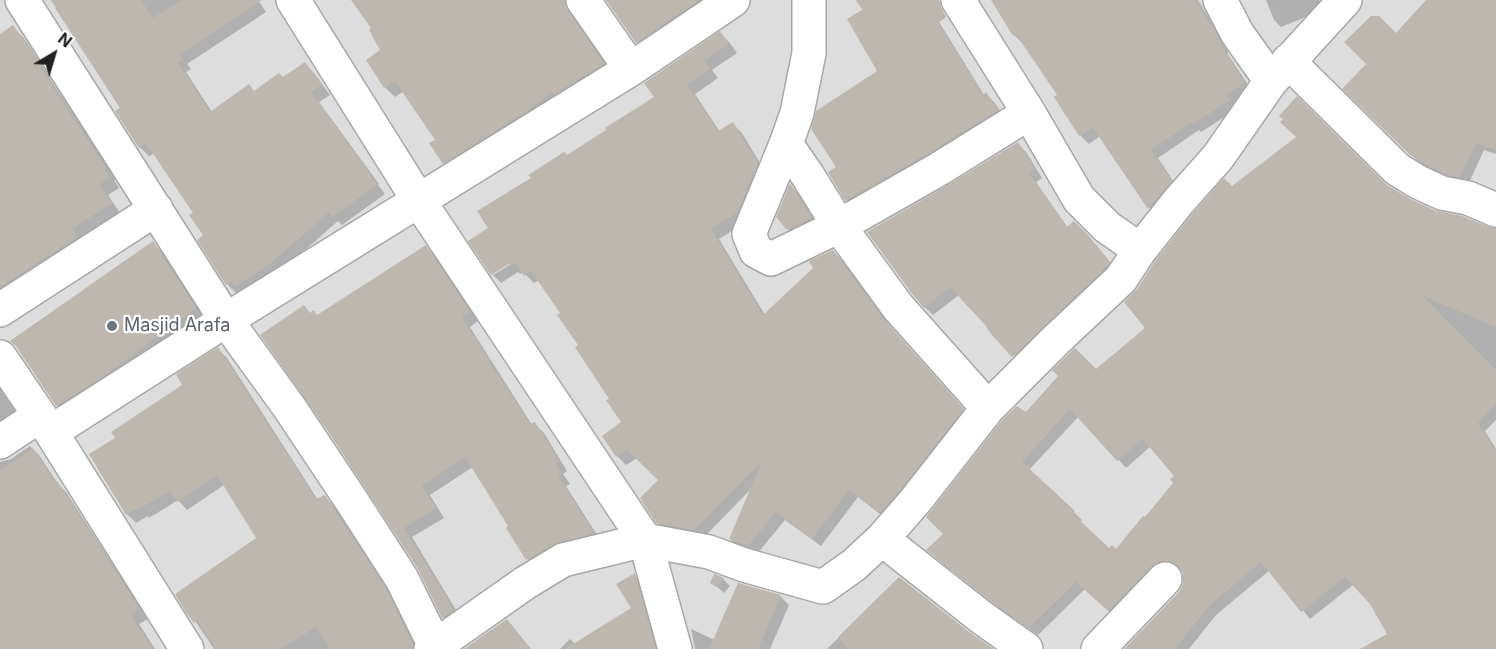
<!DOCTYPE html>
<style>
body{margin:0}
#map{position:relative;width:1496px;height:649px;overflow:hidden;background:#f0eee6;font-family:Inter,sans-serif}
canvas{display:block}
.north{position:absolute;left:24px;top:24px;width:60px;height:60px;-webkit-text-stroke:4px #fff;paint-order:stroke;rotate:38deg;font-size:16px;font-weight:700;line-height:24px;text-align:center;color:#202020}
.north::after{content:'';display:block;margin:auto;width:21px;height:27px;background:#202020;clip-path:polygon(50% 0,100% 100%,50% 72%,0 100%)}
</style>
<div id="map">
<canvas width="1496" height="649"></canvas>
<div class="north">N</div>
</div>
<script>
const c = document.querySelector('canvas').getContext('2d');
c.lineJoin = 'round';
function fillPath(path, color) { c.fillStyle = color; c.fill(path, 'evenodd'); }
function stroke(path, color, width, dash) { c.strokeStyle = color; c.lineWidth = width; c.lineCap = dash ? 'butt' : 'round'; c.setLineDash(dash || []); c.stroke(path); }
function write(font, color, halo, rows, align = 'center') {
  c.font = font + ' Inter,sans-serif'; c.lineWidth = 4.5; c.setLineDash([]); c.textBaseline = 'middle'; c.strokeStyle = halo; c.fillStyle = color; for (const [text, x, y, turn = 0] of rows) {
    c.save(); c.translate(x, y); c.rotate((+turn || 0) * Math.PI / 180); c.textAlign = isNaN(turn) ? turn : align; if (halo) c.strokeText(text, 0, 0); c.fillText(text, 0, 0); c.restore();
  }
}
fillPath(new Path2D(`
 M0,0H1496V649H0Z`), '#dedddd');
fillPath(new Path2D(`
 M63,0H258L266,12L187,64L191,69L186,72L212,112L249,86L255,92L283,79L305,64L314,73L330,95L319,102L379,184L378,185L385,194L342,225L338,221L280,272L246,295L241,290L236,293L227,284L199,240L205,236L195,213L155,153L149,156L140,147L122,109Z
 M354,0H578L574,12L577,22L613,74L454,173L444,163L437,140L404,91L395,97L385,87L382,51L373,29Z
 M616,0H723L646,52L637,42Z
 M993,0H1198L1222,39L1228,52L1227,53L1252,91L1233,103L1237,109L1201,132L1199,130L1158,158L1179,190L1157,216L1150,208L1100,136L1089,144L1080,135L1056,98L1059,96L1022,43L1014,35Z
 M1266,0H1319L1323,10L1281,27L1274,20Z
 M1428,0H1496V154L1484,150L1468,185L1457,183L1437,173L1419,162L1345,89L1388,51Z
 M936,17L984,95L986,94L994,102L1005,118L854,207L847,200L838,167L879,72Z
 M13,27L23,37L50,77H49L116,179L114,180L119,188L108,195L120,213L0,303V36Z
 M720,33L729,42L737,53L712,70L718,78L695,94L720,132L733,124L742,133L766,173L746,222L719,239L765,315L833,252L842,260L893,330L971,419L889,521L858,497L821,546L785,520L757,554L739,548L730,539L751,489L703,538L667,531L657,522L660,480L637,458L626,465L617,456L623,423L562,313L539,280L534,283L523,272L520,274L518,272L501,283L493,275L516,261L490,229L567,157L656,98Z
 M1018,144L1026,152L1042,178L1036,182L1068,228L1074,223L1096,245L1117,271L1022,364L992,333L987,326L959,295L933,315L925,307Z
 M1383,184L1408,199L1434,212L1496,230V420L1485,431L1496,449V649H1388L1390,635L1371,603L1353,585L1310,619L1270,570L1216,615L1189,649H1126L1180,593L1185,583L1183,571L1178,568L1168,569L1117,618L1085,589L1038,635L1002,610L936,558L945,534L1026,414L1096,371L1148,328L1232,188ZM1079,416L1126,468L1151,446L1176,476L1175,483L1145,519L1116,551L1109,550L1080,523L1082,520L1029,470Z
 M791,186L797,192L818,226L795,236L788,229Z
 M153,243L165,255L208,321L70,418L57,405L18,348Z
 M426,247L435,256L478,321L470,327L532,425L535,424L544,433L567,471L563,474L570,484L566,486L601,541L537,568L528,559L508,528L510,527L473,467L430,495L444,518L412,537L462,620L452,626L443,617L419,568L304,307L311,314L318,316Z
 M218,349L227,358L318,500L325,497L334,506L394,599L419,649H214L177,594L258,538L224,485L187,510L178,500L149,518L148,516L136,523L127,514L117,439L184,386Z
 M0,388L21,420L0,434Z
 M30,446L39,455L58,484L66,492L148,619L139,624L155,649H0V462L11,459Z
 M634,575L643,584L661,649H560L570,639L575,644L633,608Z
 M723,579L730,586L724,593L712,582Z
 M899,579L991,649H827Z
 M780,596L789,605L770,649H695L691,629L715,640Z`), '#0003');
fillPath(new Path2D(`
 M51,0H141L153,18L181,0H262L179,55L183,59L178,63L210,112L249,84L254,91L279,73L283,77L305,62L322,85L311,92L371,175H370L377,185L332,217L329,212L271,263L235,287L231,281L226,285L197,240L203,235L189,215L193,213L150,149H149L145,144L139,148L115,111L120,108L55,8H56Z
 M351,0H565L568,11L604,63L555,94L553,92L524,113L443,164L429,143L435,140L395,81L384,88L366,60L380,50L369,30L371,28Z
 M606,0H699L636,43Z
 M856,0H939L942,9L946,17L938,23L983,95L986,92L998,110L929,153L845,201L828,172L836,167L811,129L816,111L877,71L847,19L862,10Z
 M991,0H1195L1214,29L1221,43L1220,44L1245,83L1226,95L1230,100L1192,125L1191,123L1151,150L1172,181L1148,209L1093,128L1079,136L1054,97L1057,95L1016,34L1013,36Z
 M1426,0H1496V150L1476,143L1460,177L1448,175L1427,165L1409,154L1342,89L1366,64L1344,42L1371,16H1379L1396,33Z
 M13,25L42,66L40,67L107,169L105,170L110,177L99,185L112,203L72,229L77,237L0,287V34Z
 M720,31L729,44L704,61L710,69L687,85L718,131L733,122L758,163L737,213L711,229L763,315L813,268L809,261L833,250L884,319L964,409L902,488L880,513L849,490L812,539L776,512L748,546L729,539L762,461L694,530L656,523L640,498L658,480L627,450L616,457L602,436L621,422L606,400L609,399L575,347L578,345L557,315L560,313L531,271L524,276L515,263L510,266L509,264L491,275L468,241L488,228L477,211L531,178L528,175L564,152L567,155L606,130L605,128L654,97L644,83Z
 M1297,96L1387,185L1410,199L1434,210L1462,216L1489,227L1496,228V327L1423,296L1496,370V404L1478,423L1496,451V649H1360L1387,634L1370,604L1345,577L1301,612L1261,562L1208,607L1175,649H1124L1179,592L1183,584V573L1177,565L1169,561H1160L1152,566L1108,611L1076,582L1029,628L992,602L926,550L943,534L926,517L1002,420L1017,406L1026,412L1058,376L1052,370L1075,348L1096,369L1145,328L1124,302L1137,289L1155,261L1193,213L1224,178L1232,186L1296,137L1280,122L1283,119L1279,116ZM1070,409L1117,461L1142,438L1174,476L1170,479L1173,483L1145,517L1143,516L1116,549L1112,545L1109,548L1073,514L1075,511L1022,462Z
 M1018,142L1035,169L1029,173L1067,227L1074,221L1088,235L1110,262L1107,267L1012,357L991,334L986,326L950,287L924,308L913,295L867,232L948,185Z
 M790,183L812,218L787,230L776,217Z
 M153,241L196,308L101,378L56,406L16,346L10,341Z
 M426,245L470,312L462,317L491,363L490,364L530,424L535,422L559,461L555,464L562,474L558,476L593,531L588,535L554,544L526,560L506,528L508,526L465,457L422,486L436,508L404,528L454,610L442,618L418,569L329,433L260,335L304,305L310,313L314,310L317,315Z
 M218,347L316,499L325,495L386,588L413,644V649H330L316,627L281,649H216L197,620L194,623L185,611L175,594L256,538L217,475L177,502L170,491L139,509L138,508L126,515L89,454L115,438L111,432L182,385L176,374Z
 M33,448L55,482L57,481L140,609L131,615L153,649H0V470Z
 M635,573L656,649H565L631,608L616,584Z
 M714,574L724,578L717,587L710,583Z
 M899,577L969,632L994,649H848L838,637Z
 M738,583L781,595L758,649H709Z
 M507,619L531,649H464Z`), '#bdb7af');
const minor = new Path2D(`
 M22,0L226,320L289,407L353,503L402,579L435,646
 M293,0L419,201L645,540L675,649
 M583,0L631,69
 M809,0V53L797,113L786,144L808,176L839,226L898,307L988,408
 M958,0L1029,113L1079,199L1107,227L1140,250
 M1220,0L1237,33L1271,81
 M1288,61L1397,169L1418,182L1442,193L1468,198L1496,210
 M786,144L749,234L756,251L771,259L839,226L939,169L1029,113
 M0,310L156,209
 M0,357L51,432L187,649
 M51,432L226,320L631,69L733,0
 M0,442L39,416
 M882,539L981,617L1026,649
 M431,649L525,583L563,560L645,540L709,552L744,565L823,587L854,565L882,539L916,500L988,408L1056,340L1121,279L1140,250L1179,201L1218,157L1271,81L1345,0
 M1098,649L1165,579`);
stroke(minor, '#a7a7a7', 36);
stroke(minor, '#fff', 33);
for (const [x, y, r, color] of [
 [112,326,6,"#6b7280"]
]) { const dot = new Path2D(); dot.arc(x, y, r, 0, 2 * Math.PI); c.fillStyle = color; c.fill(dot); stroke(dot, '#fff', 2); }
write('18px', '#5b616d', '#fff', [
 ["Masjid Arafa",124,326]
], 'left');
</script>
